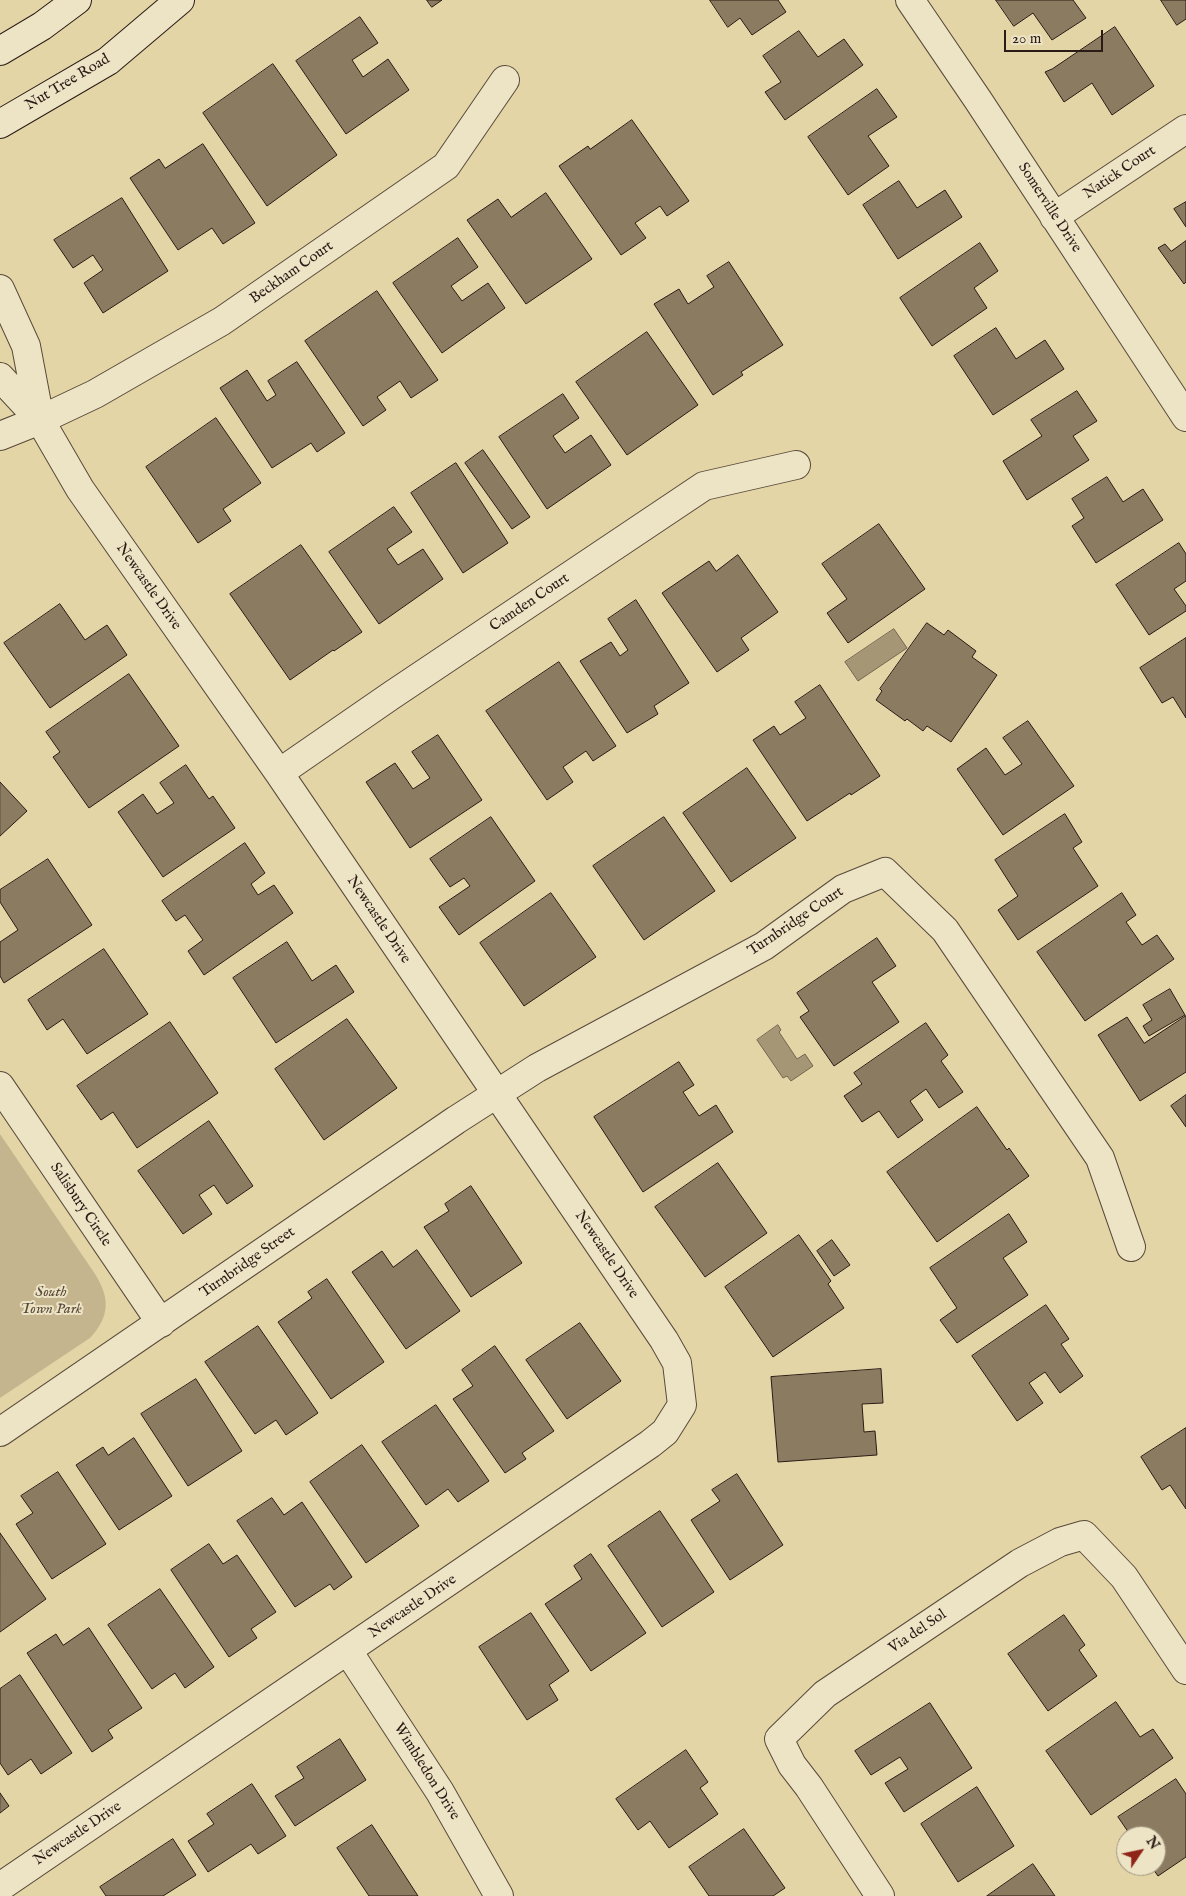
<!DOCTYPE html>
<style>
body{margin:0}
#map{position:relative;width:1186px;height:1896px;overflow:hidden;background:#e4d5a7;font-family:"IM FELL English",serif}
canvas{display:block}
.north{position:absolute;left:1116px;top:1826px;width:50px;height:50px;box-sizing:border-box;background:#ede4c6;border:1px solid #9f9480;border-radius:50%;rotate:56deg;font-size:14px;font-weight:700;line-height:20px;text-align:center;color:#2a1b16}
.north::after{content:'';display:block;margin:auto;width:18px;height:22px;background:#8f2418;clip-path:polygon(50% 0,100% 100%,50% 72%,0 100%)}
.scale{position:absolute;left:1004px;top:30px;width:99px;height:22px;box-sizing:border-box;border:2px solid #2a1b16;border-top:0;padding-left:6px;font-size:15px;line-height:18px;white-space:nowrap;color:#2a1b16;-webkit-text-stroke:4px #ede4c6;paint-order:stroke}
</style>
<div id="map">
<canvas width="1186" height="1896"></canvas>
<div class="north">N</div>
<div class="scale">20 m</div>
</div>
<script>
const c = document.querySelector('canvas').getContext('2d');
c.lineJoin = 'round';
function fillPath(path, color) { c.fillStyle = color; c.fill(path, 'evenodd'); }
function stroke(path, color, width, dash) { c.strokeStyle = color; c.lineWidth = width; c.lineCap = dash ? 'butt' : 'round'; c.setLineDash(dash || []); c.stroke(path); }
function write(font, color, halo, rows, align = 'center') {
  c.font = font + ' "IM FELL English",serif'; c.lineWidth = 4; c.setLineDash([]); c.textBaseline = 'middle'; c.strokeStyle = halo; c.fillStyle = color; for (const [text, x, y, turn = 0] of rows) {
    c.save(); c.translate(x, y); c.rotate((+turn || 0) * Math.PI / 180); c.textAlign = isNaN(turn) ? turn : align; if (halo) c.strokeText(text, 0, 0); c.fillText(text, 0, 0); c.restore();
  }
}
fillPath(new Path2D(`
 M0,1134L95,1274C110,1298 110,1316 90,1338L0,1398Z`), '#c4b58e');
const water = new Path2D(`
 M894,629L907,648L858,681L845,662Z
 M778,1025L781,1030L779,1032L797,1059L805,1054L813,1066L791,1081L787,1076L783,1078L757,1040Z`);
fillPath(water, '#a59676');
stroke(water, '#746550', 1);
const building = new Path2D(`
 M427,0H442L432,7Z
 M710,0H778L786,12L752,35L740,18L728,27Z
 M996,0H1073L1086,18L1052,40L1033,13L1014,26Z
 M1161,0H1186V19L1177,25Z
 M360,17L378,43L352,60L363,77L388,59L409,90L346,134L296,61Z
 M1115,27L1154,86L1112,115L1092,83L1064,102L1045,72L1052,69Z
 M799,31L818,57L844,39L863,65L785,120L765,92L781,82L763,56Z
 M273,64L337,155L267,206L203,113Z
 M877,89L897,117L868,136L889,166L848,195L808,137Z
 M632,120L689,201L667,216L660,206L635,223L646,238L621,255L559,166L588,146L590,149Z
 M203,144L255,223L223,244L212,228L178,250L130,178L159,159L165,168Z
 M899,181L917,208L945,190L962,217L898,259L863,205Z
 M546,193L592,259L526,304L467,220L498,199L511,217Z
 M122,198L168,271L103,313L84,283L103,270L93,255L73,268L54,240Z
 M1186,202V227L1174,209Z
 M458,238L478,267L451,286L462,301L488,283L505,308L442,353L393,283Z
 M1186,241V282L1184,284L1158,248L1165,244L1171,251Z
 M980,243L998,271L974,288L987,308L932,346L900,298Z
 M729,262L783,345L741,372L743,375L713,395L654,304L679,289L688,304L714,287L707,276Z
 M377,291L438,380L411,398L400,381L377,397L386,410L363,426L305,341Z
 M996,328L1016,359L1045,340L1064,369L993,415L954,356Z
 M647,332L698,405L627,455L576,382Z
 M297,362L345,433L317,452L311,443L272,468L220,388L247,370L267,401L276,395L268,381Z
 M1077,391L1097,421L1073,436L1089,460L1027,500L1003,461L1042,436L1031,420Z
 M563,394L579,418L553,436L565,453L591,435L611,465L547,509L499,437Z
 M216,418L261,483L223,509L231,521L198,543L146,467Z
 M483,450L530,517L512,529L465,463Z
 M456,463L508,543L463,573L411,493Z
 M1107,477L1123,502L1143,489L1163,520L1096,563L1072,526L1084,518L1072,499Z
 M394,507L412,532L387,549L398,565L423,549L443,579L379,624L329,552Z
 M879,524L925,589L848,643L827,613L847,599L822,564Z
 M1179,543L1186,554V581L1174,589L1186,606V611L1149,635L1116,585Z
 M301,545L362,632L334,651L333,650L290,680L230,594Z
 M738,555L778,612L741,638L749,650L717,672L662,593L709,561L716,571Z
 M636,600L689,683L654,706L658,714L627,733L580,661L611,642L620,656L628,650L608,619Z
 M60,604L85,640L107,625L127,655L50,708L4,643Z
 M927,623L944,635L948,630L976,651L972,657L997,675L951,742L927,726L923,731L907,719L905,721L876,700L882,691L880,689Z
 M1186,638V718L1173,697L1162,703L1140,668Z
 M559,662L616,746L593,761L586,751L563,767L573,782L547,800L486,711Z
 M129,674L179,746L89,808L53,757L60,752L46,732Z
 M820,685L880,776L851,795L850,793L807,821L753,740L774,726L780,735L806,718L795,702Z
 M1028,721L1074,786L1003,835L957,769L986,748L1005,775L1022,764L1003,738Z
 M438,735L482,800L410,848L366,782L395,763L413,789L430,778L412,752Z
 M186,765L209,799L213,796L235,828L163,877L118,812L143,794L157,814L174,803L160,783Z
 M747,768L796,838L731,882L683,813Z
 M0,782L27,811L0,836Z
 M1065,814L1082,842L1073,848L1098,886L1018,940L998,910L1018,896L995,860Z
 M491,817L535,881L459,935L439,907L470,886L464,878L450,887L430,859Z
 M664,817L715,891L644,940L593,866Z
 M245,843L265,873L251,884L258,895L274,885L293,913L204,975L188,951L203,940L185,915L176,921L162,901Z
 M48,859L92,925L4,983L0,976V942L18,930L0,902V890Z
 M551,893L596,957L524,1006L480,943Z
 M1122,893L1136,915L1126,922L1142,945L1157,935L1174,959L1085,1021L1037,952Z
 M877,938L896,966L872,982L899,1022L834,1066L800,1017L809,1011L797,993Z
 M287,942L312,981L336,965L354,992L276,1043L233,978Z
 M104,949L148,1014L87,1054L63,1019L47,1030L28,1000Z
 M1170,989L1185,1015L1149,1036L1143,1026L1152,1020L1143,1005Z
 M1186,1016V1072L1140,1101L1098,1035L1127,1017L1144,1043Z
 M347,1019L397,1088L324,1140L275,1069Z
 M170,1022L218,1093L137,1148L113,1112L101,1120L77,1086Z
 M926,1023L948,1055L941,1061L963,1092L939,1108L926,1089L910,1101L923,1120L898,1138L879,1111L862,1122L844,1096L862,1084L854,1073Z
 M679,1062L694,1085L683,1092L699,1116L716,1105L733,1132L643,1192L594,1117Z
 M1186,1095V1127L1171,1106Z
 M977,1107L1007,1150L1009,1148L1029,1176L937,1242L887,1172Z
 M209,1121L253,1186L227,1204L214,1185L199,1195L212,1214L183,1234L138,1171Z
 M718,1163L767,1233L705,1277L655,1207Z
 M471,1186L522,1263L471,1297L424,1227L449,1211L445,1204Z
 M1009,1214L1027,1242L1003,1258L1028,1295L957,1343L940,1320L957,1308L930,1268Z
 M799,1235L831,1281L828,1284L844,1308L773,1357L725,1287Z
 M832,1240L850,1265L834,1276L817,1251Z
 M417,1250L460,1311L406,1349L352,1272L382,1251L393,1267Z
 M327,1279L384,1362L331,1399L278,1322L312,1298L308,1292Z
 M1046,1305L1069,1339L1061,1344L1083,1376L1060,1393L1045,1372L1029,1383L1043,1403L1017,1421L972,1356Z
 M580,1323L621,1381L567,1419L526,1360Z
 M258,1326L318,1413L286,1435L276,1420L255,1434L205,1362Z
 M495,1346L554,1431L522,1453L526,1459L505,1473L453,1399L473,1386L462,1370Z
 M881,1369L883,1403L862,1404L864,1432L875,1431L877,1455L778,1462L771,1377Z
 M196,1379L242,1451L188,1486L141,1414Z
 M436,1405L489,1481L458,1502L448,1489L426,1505L382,1442Z
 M1186,1428V1509L1170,1485L1162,1490L1141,1457Z
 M134,1438L172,1496L119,1530L76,1465L103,1447L108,1455Z
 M362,1445L419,1526L366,1563L310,1482Z
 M58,1472L106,1544L52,1579L16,1524L33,1513L21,1496Z
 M737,1474L783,1545L730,1580L691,1520L720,1501L712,1490Z
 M272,1498L284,1515L302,1502L352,1577L334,1590L330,1584L295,1607L237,1521Z
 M660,1511L714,1592L662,1627L608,1546Z
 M0,1533L46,1599L0,1632Z
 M209,1544L223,1564L237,1555L276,1612L251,1629L257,1638L229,1657L171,1570Z
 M591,1554L646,1633L591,1671L545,1604L582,1579L574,1566Z
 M160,1589L214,1667L185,1688L175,1673L152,1689L108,1625Z
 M531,1613L569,1671L549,1685L558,1700L527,1720L479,1647Z
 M1064,1615L1085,1645L1079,1650L1097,1676L1048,1711L1008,1654Z
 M89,1628L142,1708L108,1730L113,1738L92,1752L27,1653L56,1634L63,1645Z
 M20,1675L72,1753L41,1774L31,1759L8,1775L0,1763V1689Z
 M1116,1702L1140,1737L1153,1729L1173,1758L1091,1815L1046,1751Z
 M930,1703L972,1768L904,1812L885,1783L908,1769L900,1757L871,1775L855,1751Z
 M340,1739L366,1780L295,1826L275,1796L304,1778L297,1767Z
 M686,1750L708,1782L700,1788L718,1814L669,1848L650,1821L638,1830L616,1799Z
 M1176,1779L1186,1794V1857L1158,1876L1151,1866H1156V1836H1131L1118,1817Z
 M252,1784L286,1836L258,1854L251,1844L208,1872L188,1841L214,1824L207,1814Z
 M977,1787L1014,1846L958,1882L921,1824Z
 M0,1793L9,1806L0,1813Z
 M372,1825L418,1896H369L337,1848Z
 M744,1829L785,1888L773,1896H709L689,1867Z
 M173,1839L196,1875L163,1896H106L100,1887Z
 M1033,1864L1055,1896H987Z`);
fillPath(building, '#8b7c61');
stroke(building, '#2a1b16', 1);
const minor = new Path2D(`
 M910,0L978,100L1186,417
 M1054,217L1186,129
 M0,289L26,346L40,420L0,377
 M0,436L40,420L95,394L222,321L446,166L505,80
 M279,773L392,695L704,486L796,465
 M0,1086L161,1323
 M0,1432L456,1120L537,1068L764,946L843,889L885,872L945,930L1100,1158L1131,1247
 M348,1651L440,1792L499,1896
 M0,1887L650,1444L665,1432L682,1405L677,1363L664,1340L279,773L80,489L40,420
 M880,1896L809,1787L792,1765L779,1739L825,1694L1020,1563L1060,1542L1084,1535L1124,1577L1186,1670`);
const secondary = new Path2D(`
 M0,51L42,26L77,0
 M0,124L108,61L180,0`);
stroke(minor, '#584a3a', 30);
stroke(secondary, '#2a1b16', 30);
stroke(minor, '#ede4c6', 28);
stroke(secondary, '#ede4c6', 28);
write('15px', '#2a1b16', '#ede4c6', [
 ["Nut Tree Road",68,83,-31],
 ["Natick Court",1120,173,-34],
 ["Somerville Drive",1049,208,57],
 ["Beckham Court",292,273,-35],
 ["Newcastle Drive",148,587,55],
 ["Camden Court",530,603,-34],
 ["Newcastle Drive",378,920,56],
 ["Turnbridge Court",796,922,-34],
 ["Salisbury Circle",80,1205,56],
 ["Newcastle Drive",606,1255,56],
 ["Turnbridge Street",248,1263,-35],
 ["Newcastle Drive",413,1607,-34],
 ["Via del Sol",918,1632,-34],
 ["Wimbledon Drive",426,1772,58],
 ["Newcastle Drive",78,1834,-34]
]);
write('italic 15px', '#58493a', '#ede4c6', [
 ["South",51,1293],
 ["Town Park",51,1310]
]);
</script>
